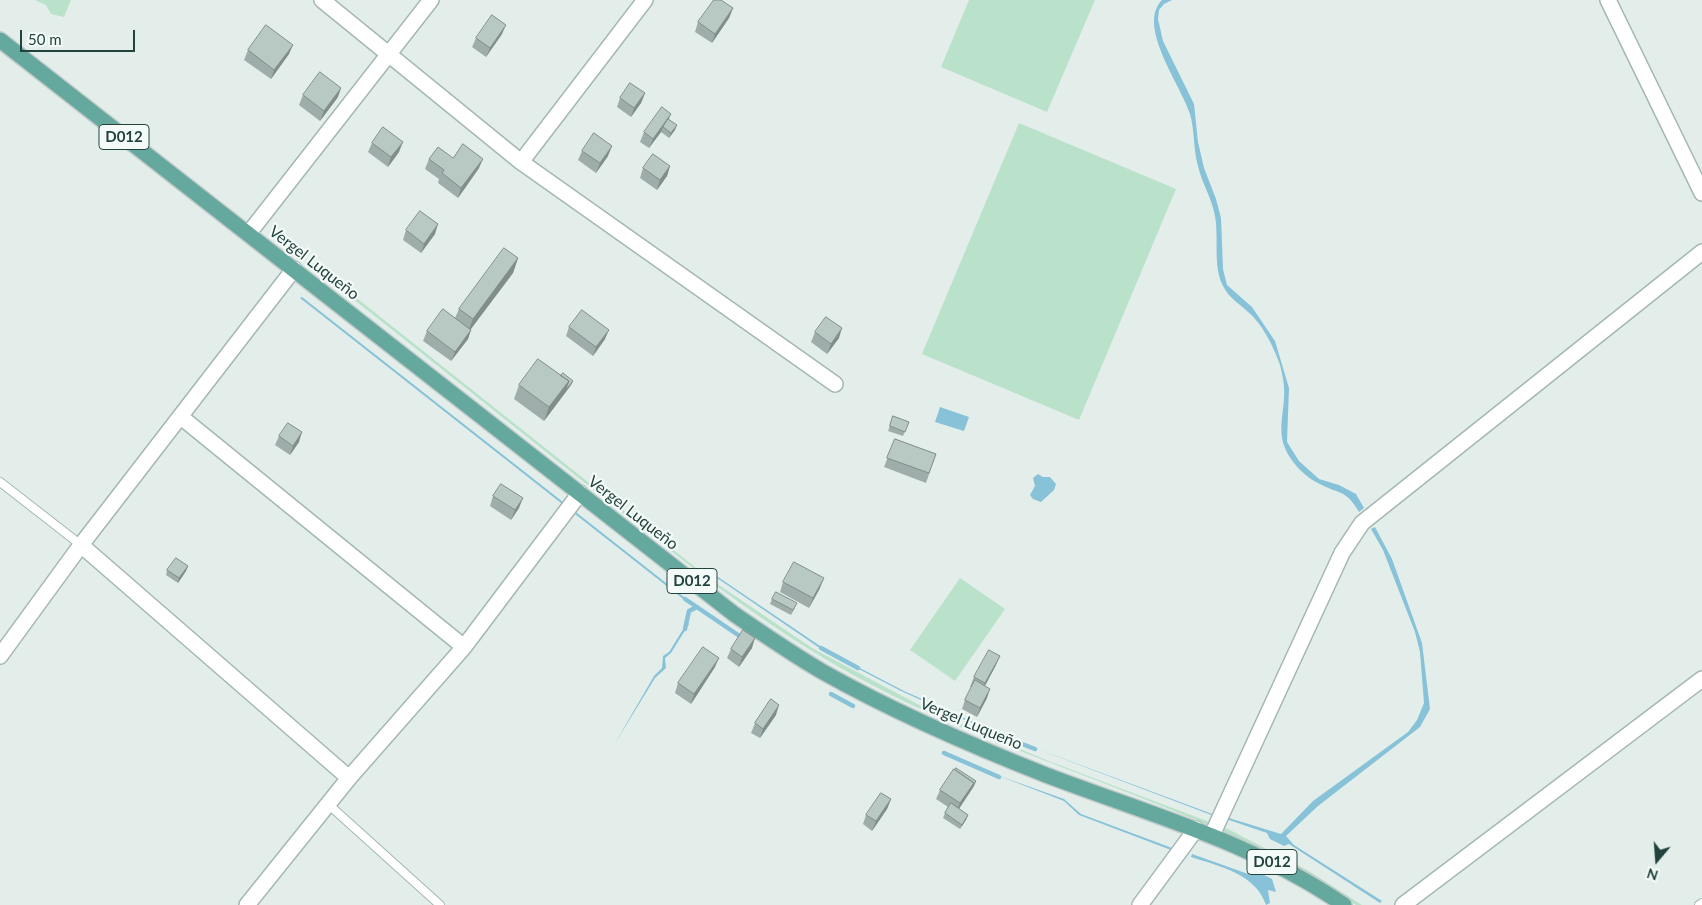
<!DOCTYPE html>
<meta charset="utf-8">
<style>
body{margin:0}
#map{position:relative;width:1702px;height:905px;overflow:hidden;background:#e3eeeb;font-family:Lato,sans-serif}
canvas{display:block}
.north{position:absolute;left:1632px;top:835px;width:50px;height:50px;-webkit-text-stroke:4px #f4faf8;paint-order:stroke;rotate:198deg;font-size:14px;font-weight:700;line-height:20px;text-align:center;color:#21423d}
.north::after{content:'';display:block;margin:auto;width:18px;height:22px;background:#21423d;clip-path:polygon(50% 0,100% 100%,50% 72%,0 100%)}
.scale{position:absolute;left:20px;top:30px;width:115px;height:22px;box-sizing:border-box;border:2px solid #21423d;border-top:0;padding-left:6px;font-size:15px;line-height:18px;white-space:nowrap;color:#21423d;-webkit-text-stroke:4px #f4faf8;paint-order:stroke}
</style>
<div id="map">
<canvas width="1702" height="905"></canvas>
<div class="north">N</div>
<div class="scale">50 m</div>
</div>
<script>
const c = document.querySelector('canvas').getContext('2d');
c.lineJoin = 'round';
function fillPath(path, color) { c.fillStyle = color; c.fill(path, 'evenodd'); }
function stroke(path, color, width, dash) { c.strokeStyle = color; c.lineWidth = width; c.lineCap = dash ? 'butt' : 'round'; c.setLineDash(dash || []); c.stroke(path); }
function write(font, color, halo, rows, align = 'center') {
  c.font = font + ' Lato,sans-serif'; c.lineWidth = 4.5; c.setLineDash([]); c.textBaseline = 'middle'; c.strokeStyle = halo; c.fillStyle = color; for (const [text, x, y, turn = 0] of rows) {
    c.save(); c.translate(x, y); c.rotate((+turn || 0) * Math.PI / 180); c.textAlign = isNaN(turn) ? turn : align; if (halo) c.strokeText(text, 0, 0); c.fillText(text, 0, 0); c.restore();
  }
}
fillPath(new Path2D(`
 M35,0H71L64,17L51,14L46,5Z
 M969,0H1095L1047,112L941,67Z
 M1019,123L1176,189L1079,420L922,354Z
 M349,292L710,579L812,648L936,714L1046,760L1228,829L1307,870L1362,905H1356C1207,804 1026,767 868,683C766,629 685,562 595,491C513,425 430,360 347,294Z
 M960,578L1005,609L955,681L910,650Z`), '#bae1c9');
fillPath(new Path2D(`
 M1162,0H1172L1164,4L1159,10L1158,19L1163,41L1194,104L1198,142L1204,168L1216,199L1221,218L1223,269L1227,285L1252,307L1275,341L1289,388L1287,442L1299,461L1319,479L1339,485L1356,494L1364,508L1359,512C1345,488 1339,495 1318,483C1305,477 1290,461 1285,448C1278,433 1283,414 1284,399C1285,388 1283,376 1280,365C1274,347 1262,323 1247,311C1237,302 1228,297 1222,284C1213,263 1219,238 1215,216C1212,198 1202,184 1198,166C1193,149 1195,131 1190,114C1181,85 1136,26 1162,0Z
 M302,297L689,601L687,602L300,298Z
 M940,407L969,417L964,431L935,422Z
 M1038,474L1043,477H1050L1056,484L1054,490L1041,502L1033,499L1030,495L1035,486L1033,478Z
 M1375,527L1392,559L1422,643L1430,709L1420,727L1318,806L1286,836L1294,845L1382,901L1380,903L1289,844L1284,846L1270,839L1267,833L1229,820V818L1281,834L1313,801L1408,732L1417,720L1424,703L1420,652L1415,632L1383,550L1371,529Z
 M718,577L826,650L824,651L717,578Z
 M687,623L689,624L671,653L665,658L666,668L655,678L614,745L654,676L662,668L663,656L669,652Z
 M854,665L904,691L1021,743L1020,745L901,691L853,666Z
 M1032,747L1215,815L1214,816Z
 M994,774L1064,799L1081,814L1172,848L1171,850L1079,815L1064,801Z
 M1192,854L1251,875L1258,872L1272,879L1276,892L1268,890L1270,903L1266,905C1256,874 1219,866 1191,857Z`), '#87c2d8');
stroke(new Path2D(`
 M685,599L744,639
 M685,629L689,611L697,607
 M821,648L858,668
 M831,694L853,706
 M1017,742L1035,749
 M944,753L999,777`), '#87c2d8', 4.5);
const service = new Path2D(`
 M0,482L81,545
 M328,804L440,905
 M1699,905L1702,903`);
const minor = new Path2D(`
 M322,0L521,162L835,384
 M1608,0L1702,193
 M521,162L645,0
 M249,233L431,0
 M181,417L464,647
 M81,545L349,778
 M0,656L81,545L294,269
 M1212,835L1342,553L1362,523L1702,252
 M247,905L349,778L464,647L580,493
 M1140,905L1196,829
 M1403,905L1702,679`);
const primary = new Path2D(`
 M0,40L734,614C763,634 792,654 823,672C894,712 970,745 1046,775C1148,814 1253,842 1344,905`);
stroke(service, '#a5b7b3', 10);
stroke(minor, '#a5b7b3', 18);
stroke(primary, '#c1cac9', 18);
stroke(service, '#fff', 8);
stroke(minor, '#fff', 15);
stroke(primary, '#64a89e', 15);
fillPath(new Path2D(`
 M733,8L729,18L712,43L695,32L698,22Z
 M502,34L486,57L472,47L476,38Z
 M248,50L289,54L271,79L244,60Z
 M645,93L641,103L631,117L617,107L620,98Z
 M303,95L338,97L320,121L299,105Z
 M669,119L675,130L669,138L661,132L649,148L640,142L644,132Z
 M372,143L399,152L388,167L368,152Z
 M582,151L608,156L596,173L578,160Z
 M453,158L479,168L458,198L438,183L439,179L425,169L429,159Z
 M670,166L667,176L657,190L640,178L643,168Z
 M406,230L435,234L421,253L403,240Z
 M518,258L513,273L471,329L468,339L451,361L423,341L427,331L455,318L459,309Z
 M569,327L605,339L593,356L566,336Z
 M815,332L839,338L827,354L811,342Z
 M561,376L573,381L571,385L544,421L514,399L519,385Z
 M893,416L909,422L903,436L888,431Z
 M279,436L299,442L290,455L275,445Z
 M895,439L936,454L926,483L884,467Z
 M493,496L519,508L511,520L490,506Z
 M188,566L186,571L178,583L166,575L167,570Z
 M783,582L820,588L809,608L780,592Z
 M772,599L795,608L791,615L770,604Z
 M752,648L739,667L727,658L731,649Z
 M996,665L985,686L987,698L977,717L962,709L965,700L972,687H970L974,677Z
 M715,667L691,704L675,693L678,683Z
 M776,715L760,738L751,733L755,723Z
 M974,786L959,809L968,815L966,820L960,829L943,818L945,813L948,807L936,799L940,790Z
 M891,799L887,809L872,831L863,824L866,815Z`), '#9eada9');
fillPath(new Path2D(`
 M733,8L729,18L712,43L715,34Z
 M506,25L502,34L486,57L490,48Z
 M293,45L289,54L271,79L274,70Z
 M341,88L338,97L320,121L324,111Z
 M645,93L641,103L631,117L634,108Z
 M671,114L667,123L663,127L661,132L649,148L653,139Z
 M677,125L675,130L669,138L671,133Z
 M403,142L399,152L388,167L391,157Z
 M612,146L608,156L596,173L600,163Z
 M483,159L479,168L458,198L461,188Z
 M670,166L667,176L657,190L660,180Z
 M438,224L435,234L421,253L424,244Z
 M518,258L513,273L467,334L473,319Z
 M842,328L839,338L827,354L831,344Z
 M471,330L468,339L451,361L455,352Z
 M609,330L605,339L593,356L596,347Z
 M569,381H573L571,385L544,421L549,407Z
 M302,432L299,442L290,455L293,446Z
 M523,498L519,508L511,520L515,510Z
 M188,566L186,571L178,583L179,578Z
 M824,578L820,588L809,608L813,598Z
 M755,638L752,648L739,667L742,657Z
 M1000,656L996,665L981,693L985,683Z
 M719,658L715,667L691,704L694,694Z
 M990,689L987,698L977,717L980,708Z
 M779,705L776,715L760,738L763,729Z
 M976,781L974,786L956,813L960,803L974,783Z
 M891,799L887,809L872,831L876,821Z
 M968,815L966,820L960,829L962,825Z`), '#818d89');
const building = new Path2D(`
 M714,0H721L733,8L715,34L698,22Z
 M492,15L506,25L490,48L476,38Z
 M266,25L293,45L274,70L248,50Z
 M320,72L341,88L324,111L303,95Z
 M630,83L645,93L634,108L620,98Z
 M662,107L671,114L653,139L644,132Z
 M668,119L677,125L671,133L663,127Z
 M383,127L403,142L391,157L372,143Z
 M594,133L612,146L600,163L582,151Z
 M463,144L483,159L461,188L442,173L444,170L429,159L438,147L453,158Z
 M653,154L670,166L660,180L643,168Z
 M420,211L438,224L424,244L406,230Z
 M504,248L518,258L473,319L459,309Z
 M443,309L471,330L455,352L427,331Z
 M582,310L609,330L596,347L569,327Z
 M826,317L842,328L831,344L815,332Z
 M538,359L569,381L549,407L519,385Z
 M563,373L573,381L565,391L569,381L561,376Z
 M893,416L909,422L905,432L890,426Z
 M288,423L302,432L293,446L279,436Z
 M895,439L936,454L929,473L887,458Z
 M501,484L523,498L515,510L493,496Z
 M176,558L188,566L179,578L167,570Z
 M794,562L824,578L813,598L783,582Z
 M776,592L797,603L793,610L772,599Z
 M743,630L755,638L742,657L731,649Z
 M703,647L719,658L694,694L678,683Z
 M989,650L1000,656L985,683L974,677Z
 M975,680L990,689L980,708L965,700Z
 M771,699L779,705L763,729L755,723Z
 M956,768L976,781L972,787L974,783L955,770Z
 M954,769L974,783L960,803L940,790Z
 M881,793L891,799L876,821L866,815Z
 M951,803L968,815L962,825L945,813Z`);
fillPath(building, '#b8c9c4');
stroke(building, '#818d89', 1);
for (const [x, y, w] of [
 [124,137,50],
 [692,581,50],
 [1272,862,50]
]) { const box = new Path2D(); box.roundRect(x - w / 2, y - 12.5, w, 25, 4); c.fillStyle = '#f4faf8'; c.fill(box); stroke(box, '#21423d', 1); }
write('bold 15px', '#21423d', null, [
 ["D012",124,137],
 ["D012",692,581],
 ["D012",1272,862]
]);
write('16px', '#21423d', '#f4faf8', [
 ["Vergel Luqueño",314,263,38],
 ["Vergel Luqueño",633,513,38],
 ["Vergel Luqueño",971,724,23]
]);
</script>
